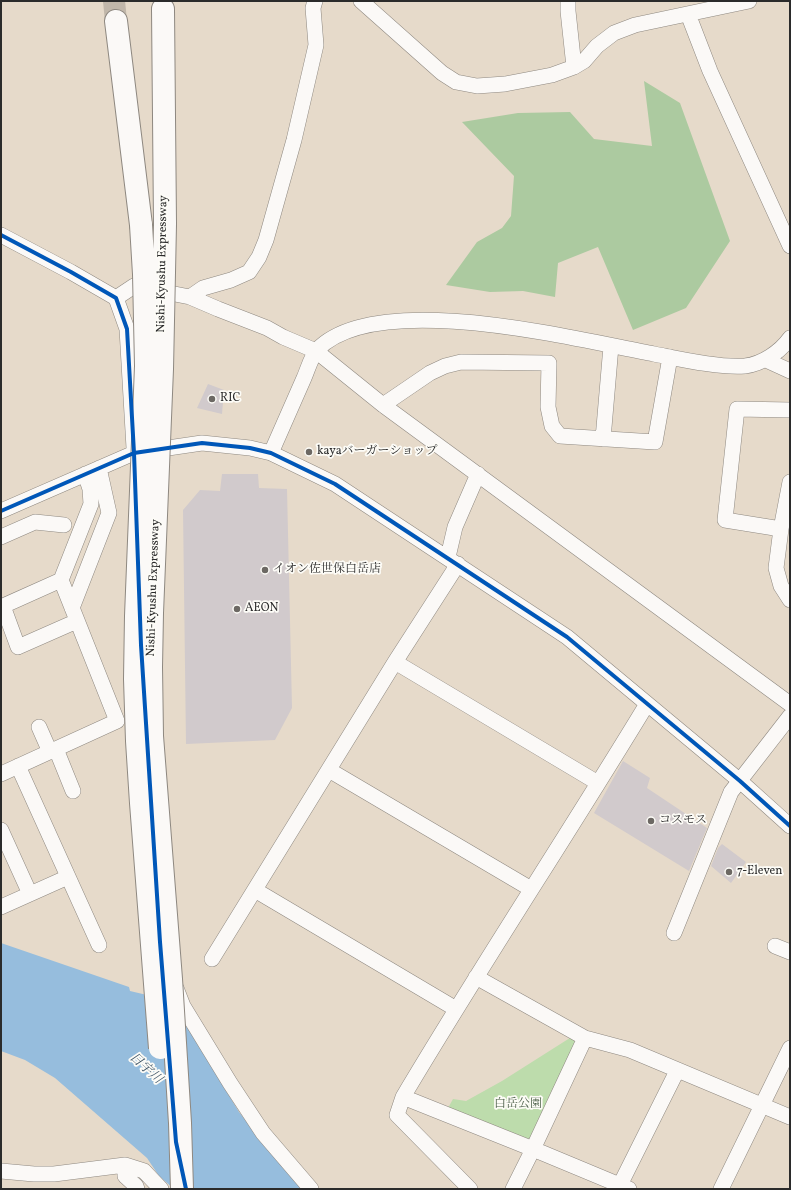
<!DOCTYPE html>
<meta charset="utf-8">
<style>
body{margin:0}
#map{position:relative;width:791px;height:1190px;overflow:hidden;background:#e6daca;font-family:Vollkorn,serif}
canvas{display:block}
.frame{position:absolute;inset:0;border:2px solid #2b2b2b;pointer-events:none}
</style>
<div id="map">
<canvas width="791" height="1190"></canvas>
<div class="frame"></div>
</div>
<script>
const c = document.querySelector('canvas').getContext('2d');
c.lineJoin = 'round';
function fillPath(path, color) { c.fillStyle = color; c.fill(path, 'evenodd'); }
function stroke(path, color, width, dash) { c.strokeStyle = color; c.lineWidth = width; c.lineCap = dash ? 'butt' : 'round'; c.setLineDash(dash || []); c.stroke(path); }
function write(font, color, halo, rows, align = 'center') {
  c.font = font + ' Vollkorn,"Noto Serif JP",serif'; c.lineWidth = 3.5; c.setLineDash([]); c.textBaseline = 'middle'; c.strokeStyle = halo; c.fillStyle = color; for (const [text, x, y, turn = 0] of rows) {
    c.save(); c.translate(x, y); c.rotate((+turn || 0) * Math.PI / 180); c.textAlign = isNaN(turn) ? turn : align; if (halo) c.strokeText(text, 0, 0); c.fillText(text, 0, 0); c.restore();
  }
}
fillPath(new Path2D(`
 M573,1036L578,1041L532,1142L448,1108L453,1099L466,1101L502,1081Z`), '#bddcac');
fillPath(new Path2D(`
 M644,81L680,103L730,241L686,308L633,330L598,247L558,263L555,297L523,291L490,292L446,285L477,242L502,228L511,216L514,176L462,122L518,113L570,112L594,139L652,146Z`), '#accaa0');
fillPath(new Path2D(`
 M1,943L129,987L130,991L168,1000L180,1015L239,1112L287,1172L303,1189H174L159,1176L147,1158L55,1078L25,1060L1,1051Z`), '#96bddd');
fillPath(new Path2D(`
 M208,384L224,390L222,414L197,408Z
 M222,474H258L259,488L287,489L292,708L275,740L186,744L183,510L200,490L220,491Z
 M623,761L650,778L647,788L707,828L689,871L594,813Z
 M722,844L746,862L731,883L711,866L718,848Z`), '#d1cacc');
stroke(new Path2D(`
 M114,1L116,21`), '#c1b7aa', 22, [22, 11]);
const minor = new Path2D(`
 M361,1L442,73L456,82L477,86L505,84L552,75L574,67L584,61L597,46L614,33L635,25L749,1
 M568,1V11L574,67
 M688,14L710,71L790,246
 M1,235L71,272L116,298L127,329L134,448
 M190,297L203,288L231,280L249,272L259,257L266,240L294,140L316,45L313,8L315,1
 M116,298L134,286L190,297L218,309L267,328L283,337L316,351L383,405L790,704
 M766,360L790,371
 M383,405L430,373L445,366L461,362L549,363L548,407L552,426L560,436L655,442L670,357
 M603,439L611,346
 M271,453C282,428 293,403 304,378C308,369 311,357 317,350C376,288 578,340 654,354C680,359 719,368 745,366C762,364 780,352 790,338
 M790,482L781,529L776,568L781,586L790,600
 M1,511L134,453L202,443L250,448L271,453L335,484L567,637L740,781L790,826
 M781,529L725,520L737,409L790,410
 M1,537L35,522L64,525
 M448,557L455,527L478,474
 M61,580L3,606L18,647L77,621
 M72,608L109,513L99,468
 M395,662L598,783
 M39,727L50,752
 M56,749L73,791
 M18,766L99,945
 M329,770L531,889
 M1,774L117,721L61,580L91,504L90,489L85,474
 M1,830L30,894
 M255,890L456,1009
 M1,907L68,877
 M674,933L731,792L790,716
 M775,946L790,952
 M212,959L395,662L458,564
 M476,977L585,1038L630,1050L790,1117
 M176,988L183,1006L230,1083L263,1133L311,1189
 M585,1038L533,1149L629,1189
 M403,1097C482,964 567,836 647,704
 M125,1165V1176L136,1186L137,1189
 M1,1171L34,1174H54L125,1165L144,1171L161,1189
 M470,1189L397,1115L403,1097L533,1149L513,1189
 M618,1189L677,1071
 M721,1189L790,1048`);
const highway = new Path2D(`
 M163,9L165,224
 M116,21L141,225`);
stroke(minor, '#8e8880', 16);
stroke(highway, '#8e8880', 24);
stroke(minor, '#fbf9f7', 15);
stroke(highway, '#fbf9f7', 22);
const highwayBridge = new Path2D(`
 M165,224L162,369L152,613L151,667L152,736L171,979L180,1123L182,1189
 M141,225L144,274L146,366L136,616L135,679L137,741L141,803L160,1048`);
stroke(highwayBridge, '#8e8880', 24, []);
stroke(highwayBridge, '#fbf9f7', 22);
stroke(new Path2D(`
 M1,235L71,272L116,298L127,329L134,453L141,645L160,942L176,1142L186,1189
 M1,511L134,453L202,443L250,448L271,453L335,484L567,637L740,781L790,826`), '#0057b8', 4);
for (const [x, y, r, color] of [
 [212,399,4,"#6c6863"],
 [309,452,4,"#6c6863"],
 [265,570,4,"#6c6863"],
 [237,609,4,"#6c6863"],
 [651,821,4,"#6c6863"],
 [729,872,4,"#6c6863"]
]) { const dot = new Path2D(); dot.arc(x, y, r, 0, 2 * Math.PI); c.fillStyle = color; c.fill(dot); stroke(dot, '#fdfcf7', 1.5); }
write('12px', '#2b2b2b', '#fdfcf7', [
 ["Nishi-Kyushu Expressway",163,264,-89],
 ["Nishi-Kyushu Expressway",154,588,-88]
]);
write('12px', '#2b2b2b', '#fdfcf7', [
 ["RIC",220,399],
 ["kayaバーガーショップ",317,452],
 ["イオン佐世保白岳店",273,570],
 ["AEON",245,609],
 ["コスモス",659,821],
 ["7-Eleven",737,872]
], 'left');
write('12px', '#4d604a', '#fdfcf7', [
 ["白岳公園",518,1105]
]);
write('italic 13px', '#455a6c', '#fdfcf7', [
 ["日宇川",145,1069,42]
]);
</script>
